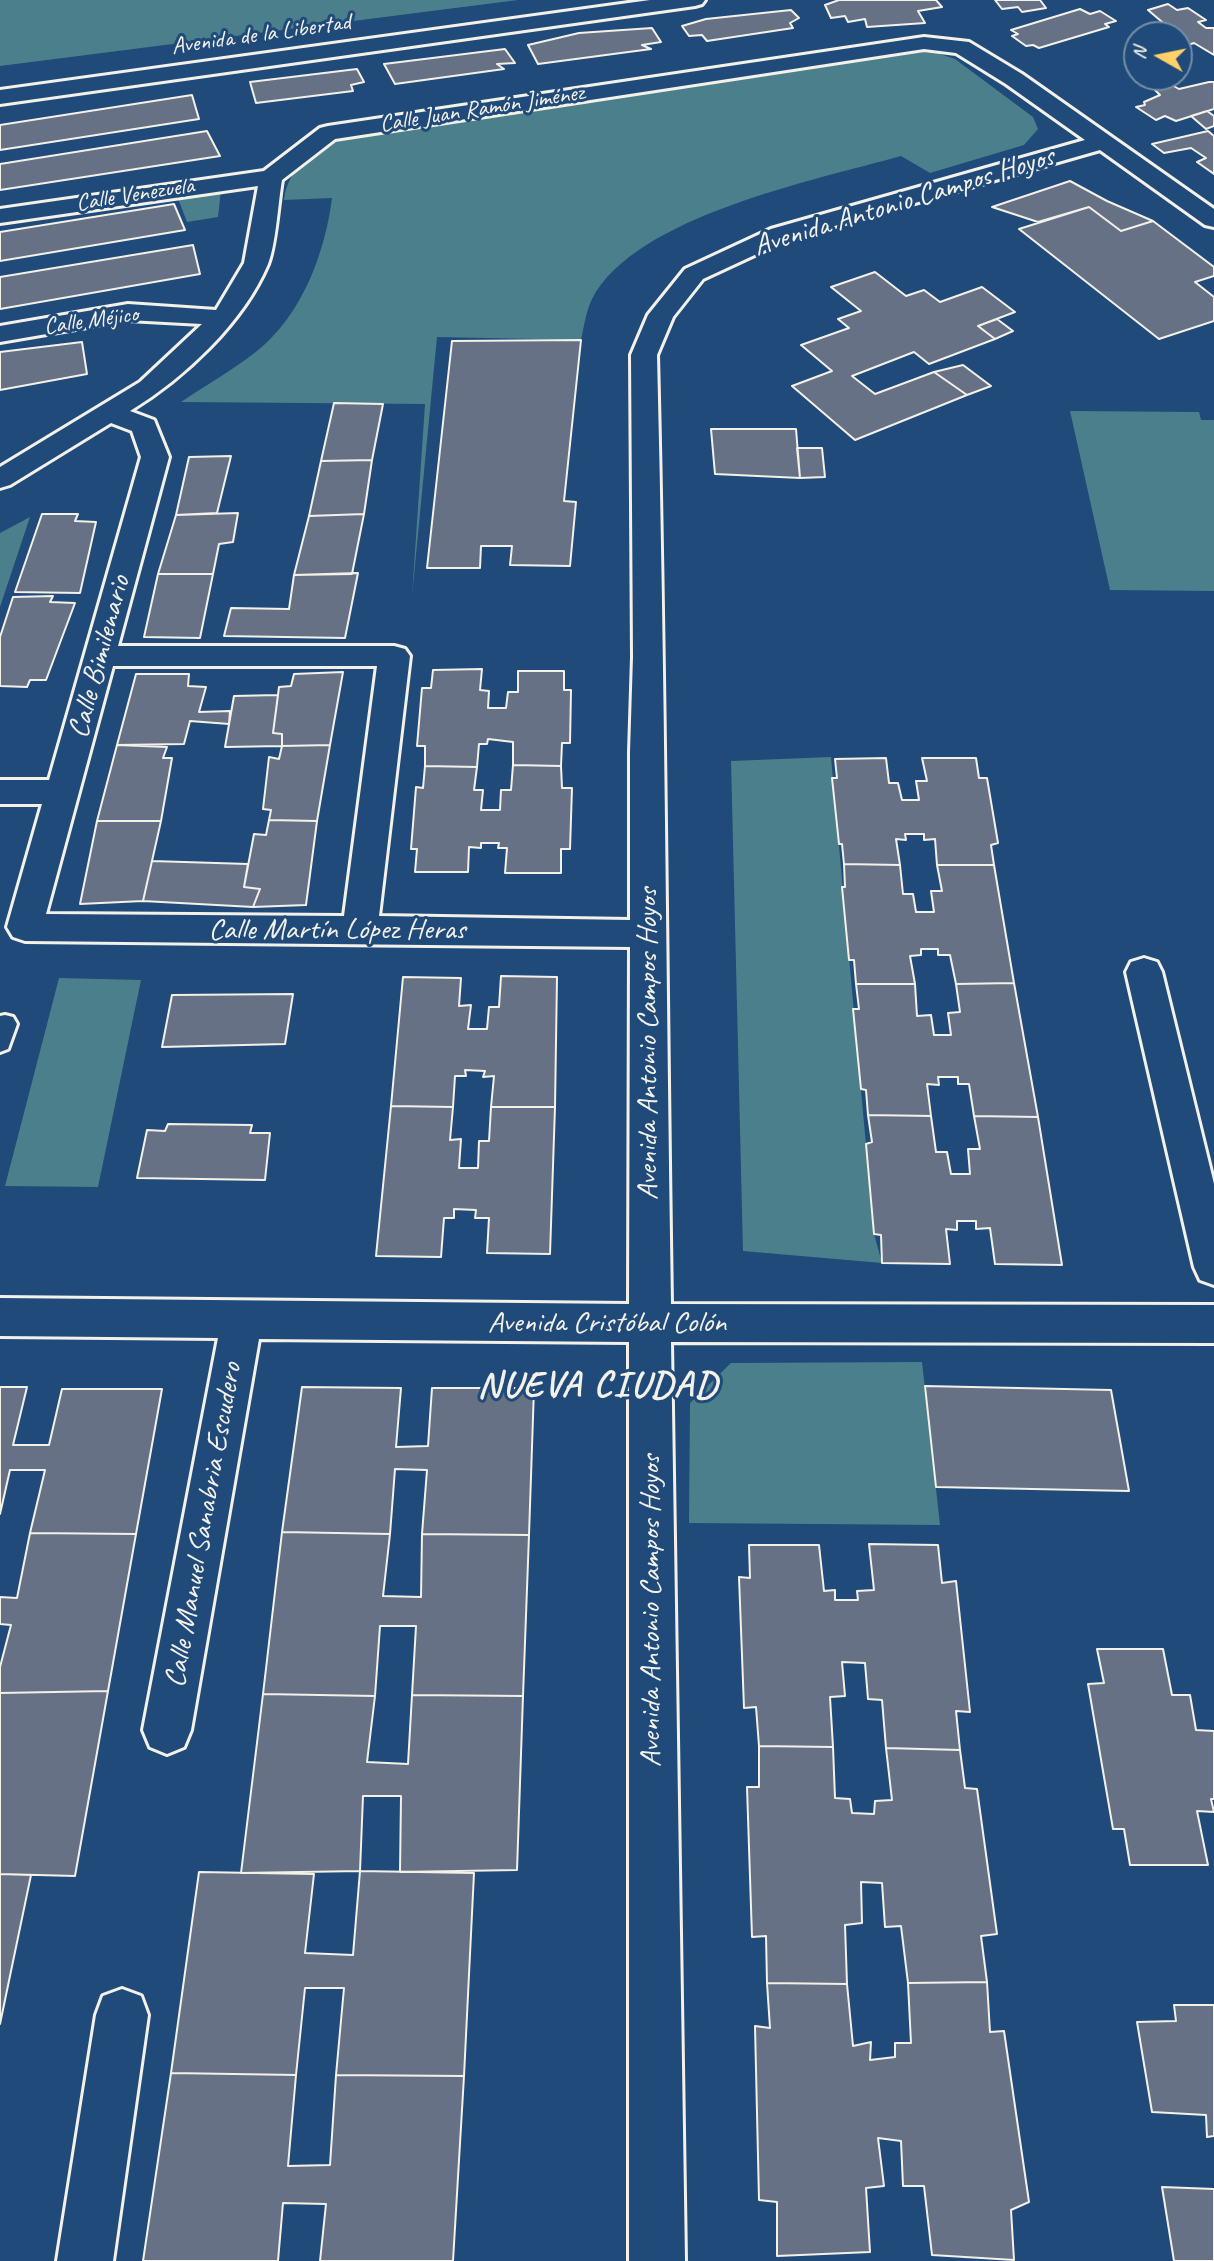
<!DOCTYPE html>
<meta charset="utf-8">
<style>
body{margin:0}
#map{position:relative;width:1214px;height:2261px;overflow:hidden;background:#1f4a7a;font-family:Caveat,sans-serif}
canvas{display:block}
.north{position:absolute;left:1123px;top:21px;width:70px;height:70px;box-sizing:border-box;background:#1f4a7a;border:2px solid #748da6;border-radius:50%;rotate:279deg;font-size:19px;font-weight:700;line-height:28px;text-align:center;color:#f4f1e8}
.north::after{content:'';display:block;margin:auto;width:24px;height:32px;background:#ffd166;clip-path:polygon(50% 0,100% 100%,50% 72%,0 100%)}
</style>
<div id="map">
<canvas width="1214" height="2261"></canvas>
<div class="north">N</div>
</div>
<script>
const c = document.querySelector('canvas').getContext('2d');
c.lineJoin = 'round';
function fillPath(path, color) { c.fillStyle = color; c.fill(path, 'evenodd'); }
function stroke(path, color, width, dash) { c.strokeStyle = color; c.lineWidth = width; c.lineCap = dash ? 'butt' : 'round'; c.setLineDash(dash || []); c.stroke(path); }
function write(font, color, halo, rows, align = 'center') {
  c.font = font + ' Caveat,sans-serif'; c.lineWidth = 6; c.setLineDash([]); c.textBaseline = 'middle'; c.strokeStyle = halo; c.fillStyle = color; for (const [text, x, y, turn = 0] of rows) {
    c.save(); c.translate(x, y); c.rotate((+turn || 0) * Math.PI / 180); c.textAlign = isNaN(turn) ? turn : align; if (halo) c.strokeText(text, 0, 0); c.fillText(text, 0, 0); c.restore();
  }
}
fillPath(new Path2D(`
 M0,0H518L0,66Z
 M928,50L955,59L1033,117L1038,129L1024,145L930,173L901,156C816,180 635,216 592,299C586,311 584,327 581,340L437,337L412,596L425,404L181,402C206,385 233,370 257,351C302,315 325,253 332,198L284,200C288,167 312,153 340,138L900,52Z
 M221,190L218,217L187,222L177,196Z
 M1070,411L1199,412L1201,420H1214V591L1110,590Z
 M30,517L0,607V533Z
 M831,757L874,1234L882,1263L743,1251L731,761Z
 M59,978L141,980L98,1187L5,1186Z
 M922,1362L940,1525L689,1523L690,1403L731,1363Z`), '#4b7f8c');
const building = new Path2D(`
 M839,0H936L942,7L918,11L925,23L867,27L865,19L848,22L845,16L831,18L825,5Z
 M995,0H1040L1046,8L1022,12L1018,7L1002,9Z
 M1168,4L1177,10L1188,8L1206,20L1198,22L1206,28H1214V55L1194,43L1185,46L1179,42V35H1168L1160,30L1168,27L1148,10Z
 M1080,9L1090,14L1100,11L1116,21L1105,24L1109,27L1039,48L1033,45L1026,46L1012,36L1018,34L1011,30Z
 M791,10L799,18L790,23L793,28L707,41L702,35L689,36L682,26L706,19Z
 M652,28L661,42L642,45L651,49L538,64L528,45L579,33Z
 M505,49L515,63L497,64L504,69L395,84L384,64Z
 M357,69L364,82L351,85L353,91L256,103L250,82Z
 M1209,82H1214V109L1176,121L1165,116L1156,120L1136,107L1145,105L1144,102L1160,95L1155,90L1170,84L1179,89Z
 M192,95L199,119L0,150V125Z
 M1207,111L1214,116V126L1206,129L1191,116Z
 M207,131L220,156L0,190V164Z
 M1208,131L1214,136V174L1197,162L1206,158L1191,148L1164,153L1152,144Z
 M1070,181L1107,201L1153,221L1121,231L1089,207L1038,222L992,207Z
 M174,204L185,230L0,261V232Z
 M1089,207L1121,231L1153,221L1214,267V276L1195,282L1214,297V321L1159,339L1019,229Z
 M193,245L200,274L0,309V277Z
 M875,272L906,296L924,290L940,302L982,287L1015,312L978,326L995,339L929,364L914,352L852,376L875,394L934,372L967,395L855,440L792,386L832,371L801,345L849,328L838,319L861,311L831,287Z
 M997,319L1013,331L995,339L978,326Z
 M581,340L564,501L576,502L570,566L510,565L512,546H481L480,568H427L452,341Z
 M82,342L87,374L0,390V352Z
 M963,365L991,386L967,395L934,372Z
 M334,403L383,404L372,460L321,461Z
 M711,429H796L800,478L715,474Z
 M797,448H822L825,477L800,478Z
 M231,456L217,513L176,515L189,457Z
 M372,460L364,514L309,516L321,461Z
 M238,513L233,542L219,544L213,574H158L176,515Z
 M42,514H78L75,521L96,522L80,593L15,592Z
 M364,514L352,574L294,575L309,516Z
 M358,573L345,638L224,636L231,608L289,609L294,575Z
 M158,574H213L200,638L144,637Z
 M53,596L50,602L75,603L46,680H30L27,687L0,686V637L13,597Z
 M482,669L480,690L489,691L488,708H506L508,692H518V671H564V690H571L570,743H562L561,766L513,765V742L488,739L487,744H479L477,767L425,766V746H417L422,688H431L433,670Z
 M343,672L330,745L282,746V734L273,733L279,687L291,686L294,674Z
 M136,674H189L188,686L206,687L199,712L230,711L229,724L190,721L184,744L117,745Z
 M278,695L273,733L282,734V746L225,747L234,696Z
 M117,745L167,747L163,758H172L161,821H97Z
 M330,745L317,821L269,820L271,810L263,809L269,757L279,759L282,746Z
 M886,758L889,783H898L902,800H919L916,781H927L922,758H976L979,778H987L998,843L991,845L994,865H937L935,839L924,840V834H905L906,840L896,839L900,865L844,864L842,844H839L832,778H837L835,759Z
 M513,765L561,766L562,788H572L570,849H561V873H505L507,848H498L499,843H481V848L469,847L468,872H415L417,849H411L416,787L423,788L425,766L477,767L474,790H483L481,810H500L501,790H511Z
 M269,820L317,821L306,905L253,907L260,889L244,887L254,834L266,835Z
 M97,821H161L143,901L80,904Z
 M152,861L248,864L244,887L260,889L253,907L143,901Z
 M844,864L900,865L903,894H913L916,912H934L931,891H942L937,865H994L1014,983L956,984L950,955H938V949H921V955L910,956L915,984H856L854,960H849L842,887H845Z
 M501,976L557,977L555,1107H491L494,1076L483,1077L485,1071L465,1070L466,1076H455L453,1107L391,1106L403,977L461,978L459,1006L471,1005L468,1029H487L489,1007H499Z
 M1014,983L1038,1117L974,1116L969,1084H958V1077H938L939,1085L927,1084L931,1116L868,1115L866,1090L861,1089L853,1009H859L856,984H915L917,1016L931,1015L934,1035H951L948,1013L960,1012L956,984Z
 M293,994L285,1044L162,1047L172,995Z
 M391,1106L453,1107L450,1140L461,1139L459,1168H478L479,1141H489L491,1107H555L550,1254L487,1253L489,1218H475L476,1210L454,1209V1218H444L441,1257L376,1256Z
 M868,1115L931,1116L936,1152H947L951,1174H970L968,1149H980L974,1116L1038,1117L1062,1265L995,1264L990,1228L976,1229V1221H957V1230L946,1229L950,1264L882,1263L881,1235L874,1234L866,1144L872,1142Z
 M168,1124L252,1125L250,1133H270L265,1180L137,1178L147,1130L165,1131Z
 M925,1386L1111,1390L1129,1491L936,1487Z
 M0,1387H27L13,1445H49L62,1389H162L136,1534L30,1533L45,1470H10L0,1514Z
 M302,1387L401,1388L396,1447L428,1446L432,1388H534L529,1535L422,1534L427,1470L395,1469L390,1534L282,1532Z
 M282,1532L390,1534L383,1596L421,1597L422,1534L529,1535L523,1696L412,1695L416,1626H380L375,1696L263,1694Z
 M30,1533L136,1534L108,1691L0,1693V1667L11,1625L0,1624V1597L17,1598Z
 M869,1544L938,1545L942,1583L956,1581L970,1712L956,1711L960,1750L886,1748L882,1700L868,1699L865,1663L842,1662L845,1696L830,1697L833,1747L759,1746L756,1707L744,1708L739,1577L750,1578L749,1545H819L824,1591L835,1590V1600H858L857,1591L874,1590Z
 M1097,1649H1163L1172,1695H1190L1196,1730L1214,1731V1799H1211L1214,1812L1197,1811L1208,1865H1130L1124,1829H1113L1088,1684L1104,1683Z
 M108,1691L75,1876L0,1874V1693Z
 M263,1694L375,1696L367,1762L408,1764L412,1695L523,1696L517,1870L400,1872L401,1796H363L360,1871L241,1873Z
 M759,1746L833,1747L835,1798L850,1799L852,1813L874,1814L875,1801L892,1800L886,1748L960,1750L965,1788L977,1789L997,1934L981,1936L987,1982L908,1983L901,1926L885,1927L882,1883L861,1882L862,1923L845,1925L847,1984L767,1983L766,1936L752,1937L747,1787H759Z
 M360,1871L474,1873L464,2076L336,2075L344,1988H305L296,2075L171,2073L199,1872L314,1874L305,1953L353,1955Z
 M0,1874L31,1875L0,2024Z
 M987,1982L990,2032L1004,2031L1029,2202L1011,2210L1014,2260L932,2255L924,2186H903L901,2141L878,2138L884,2186L866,2188L870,2252L777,2256V2202L759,2200L755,2026L770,2028L767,1983L847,1984L853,2046L871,2042L870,2060L895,2057V2043H911L908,1983Z
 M1174,2005H1214V2136L1207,2137L1206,2115L1152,2112L1137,2022L1176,2021Z
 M171,2073L296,2075L288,2166L330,2165L336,2075L464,2076L453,2261H320L326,2204L283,2203L278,2261H143Z
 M1162,2187L1214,2189V2261H1174Z`);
fillPath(building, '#667186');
stroke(building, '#f4f1e8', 2);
const lane = new Path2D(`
 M5,1015L13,1017L17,1024L8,1049L0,1052V1016Z`);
const street = new Path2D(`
 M924,37L969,42L1022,74L1214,209V227L1205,225L1100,150L789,239L703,279L673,317L657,355C665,672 666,988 671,1304L1214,1305V1343L671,1342L685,2261H629V1342L259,1339L191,1730L184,1747L167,1754L150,1747L143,1730L218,1338L0,1336V1298L629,1304L630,947L25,941L13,937L7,927L42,804H0V780H49L141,457L132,431L111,423L10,485L0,488V467L140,382L202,324L128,320L0,342V326L128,304L216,310L244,263L258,186L0,223V209L264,171L320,128L328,126ZM924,49L956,53L1006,84L1085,140L771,229L685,269L648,315L631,355L633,657L630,752V920L379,916L410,656L405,649L394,646H118L169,457L154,420L130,411C184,378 243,323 268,264C276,244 278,203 282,180L335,139ZM113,666H377L344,916L46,914Z
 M1144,958L1157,962L1162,972L1214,1184V1285L1200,1280L1194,1267L1126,972L1131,962Z
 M122,1989L141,1996L148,2015L113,2261H57L96,2015L103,1996Z`);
const secondary = new Path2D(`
 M650,0H705L702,4L695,6L0,104V90Z`);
stroke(lane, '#f4f1e8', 6);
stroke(street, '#f4f1e8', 6);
stroke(secondary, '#f4f1e8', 6);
fillPath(lane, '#1f4a7a');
fillPath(street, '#1f4a7a');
fillPath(secondary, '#1f4a7a');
write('24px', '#f4f1e8', '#1f4a7a', [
 ["Avenida de la Libertad",261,35,-8],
 ["Calle Juan Ramón Jiménez",482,109,-9],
 ["Calle Venezuela",135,195,-9],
 ["Calle Méjico",91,321,-8]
]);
write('30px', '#f4f1e8', '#1f4a7a', [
 ["Avenida Antonio Campos Hoyos",904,202,-17],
 ["Calle Bimilenario",100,657,-75],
 ["Calle Martín López Heras",337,930],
 ["Avenida Antonio Campos Hoyos",648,1044,-90],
 ["Avenida Cristóbal Colón",607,1323],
 ["Calle Manuel Sanabria Escudero",204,1525,-80],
 ["Avenida Antonio Campos Hoyos",651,1611,-90]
]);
c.letterSpacing = '2px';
write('bold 37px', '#f4f1e8', '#1f4a7a', [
 ["NUEVA CIUDAD",598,1386]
]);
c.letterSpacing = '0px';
</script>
